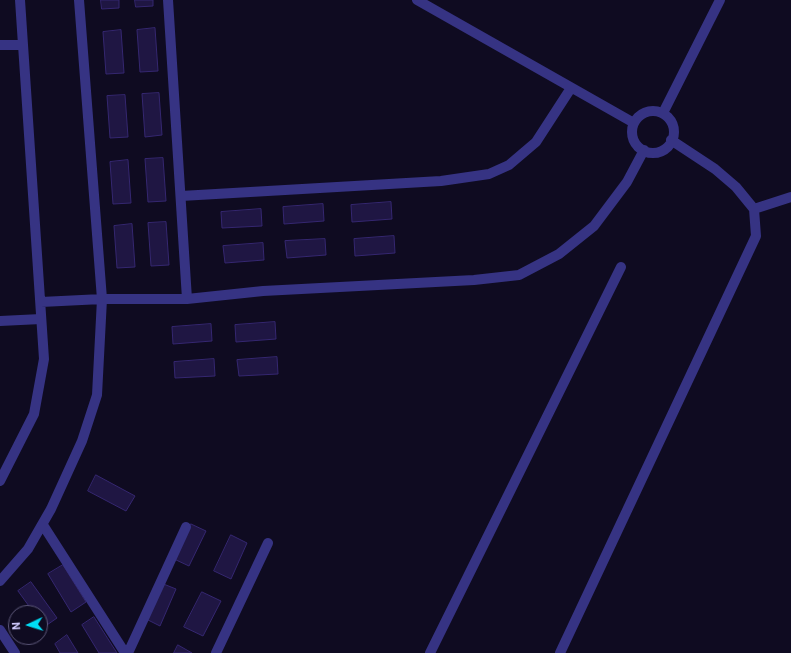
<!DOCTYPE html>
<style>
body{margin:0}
#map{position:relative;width:791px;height:653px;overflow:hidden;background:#0f0b21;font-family:Roboto,sans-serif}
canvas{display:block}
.north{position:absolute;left:8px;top:605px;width:40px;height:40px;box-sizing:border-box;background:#0f0b21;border:1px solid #5d587a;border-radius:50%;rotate:266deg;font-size:11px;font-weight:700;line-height:16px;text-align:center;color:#d1cbff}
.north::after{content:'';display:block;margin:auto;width:14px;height:18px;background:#00ddf6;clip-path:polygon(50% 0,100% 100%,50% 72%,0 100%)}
</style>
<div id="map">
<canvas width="791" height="653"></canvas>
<div class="north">N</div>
</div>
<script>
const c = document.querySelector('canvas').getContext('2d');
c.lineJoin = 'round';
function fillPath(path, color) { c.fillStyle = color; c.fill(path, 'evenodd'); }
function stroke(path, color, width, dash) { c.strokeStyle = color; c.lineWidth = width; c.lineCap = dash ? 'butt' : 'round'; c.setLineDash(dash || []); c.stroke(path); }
const building = new Path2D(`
 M101,0H119V8L102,9Z
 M135,0H153V6L136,7Z
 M155,28L158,71L140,72L137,30Z
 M121,30L124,73L106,74L103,32Z
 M159,93L162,135L145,137L142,94Z
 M125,95L128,137L110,138L107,96Z
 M163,158L166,201L148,202L145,159Z
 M128,160L131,203L113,204L110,162Z
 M391,202L392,219L352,222L351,205Z
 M323,204L324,221L284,224L283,207Z
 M261,209L262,226L222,228L221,212Z
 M166,222L169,265L151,266L148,223Z
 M132,224L135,267L117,268L114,226Z
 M394,236L395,253L355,256L354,239Z
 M325,239L326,255L287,258L285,241Z
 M263,243L264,260L225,263L223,246Z
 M275,322L276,339L236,342L235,325Z
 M211,324L212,341L173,344L172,327Z
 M277,357L278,374L239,376L237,360Z
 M214,359L215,376L175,378L174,362Z
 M96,475L135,496L126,511L88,491Z
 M191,524L206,531L189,566L174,559Z
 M231,535L247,543L231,579L214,571Z
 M63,565L86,602L71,612L48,574Z
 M31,582L57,618L44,627L40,622V613H34L18,591Z
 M161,583L176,589L160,626L146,619Z
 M202,592L221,601L203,636L184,627Z
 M94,617L117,653H99L82,625Z
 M67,635L78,653H60L55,644Z
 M178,645L192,653H174Z`);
fillPath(building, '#1f1643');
stroke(building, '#352770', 1);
stroke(new Path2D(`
 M168,0L187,299
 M417,0L634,123
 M0,45H23
 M632 132a21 21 0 1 1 42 0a21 21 0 1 1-42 0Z
 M663,113L720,0
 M181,196L441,181L489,174L509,165L536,142L571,88
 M754,209L791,197
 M41,302L102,299H187L263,291L474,280L519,275L559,254L594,226L627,182L644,150
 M0,321L41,319
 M0,481L34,414L44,359L20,0
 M43,525L125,653
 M0,581L28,549L51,509L82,441L97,395L102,299L79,0
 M0,630L15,653
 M128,653L186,527
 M216,653L268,543
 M430,653L621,267
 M560,653L756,236L754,209L736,187L715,169L671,140`), '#363383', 10);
</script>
